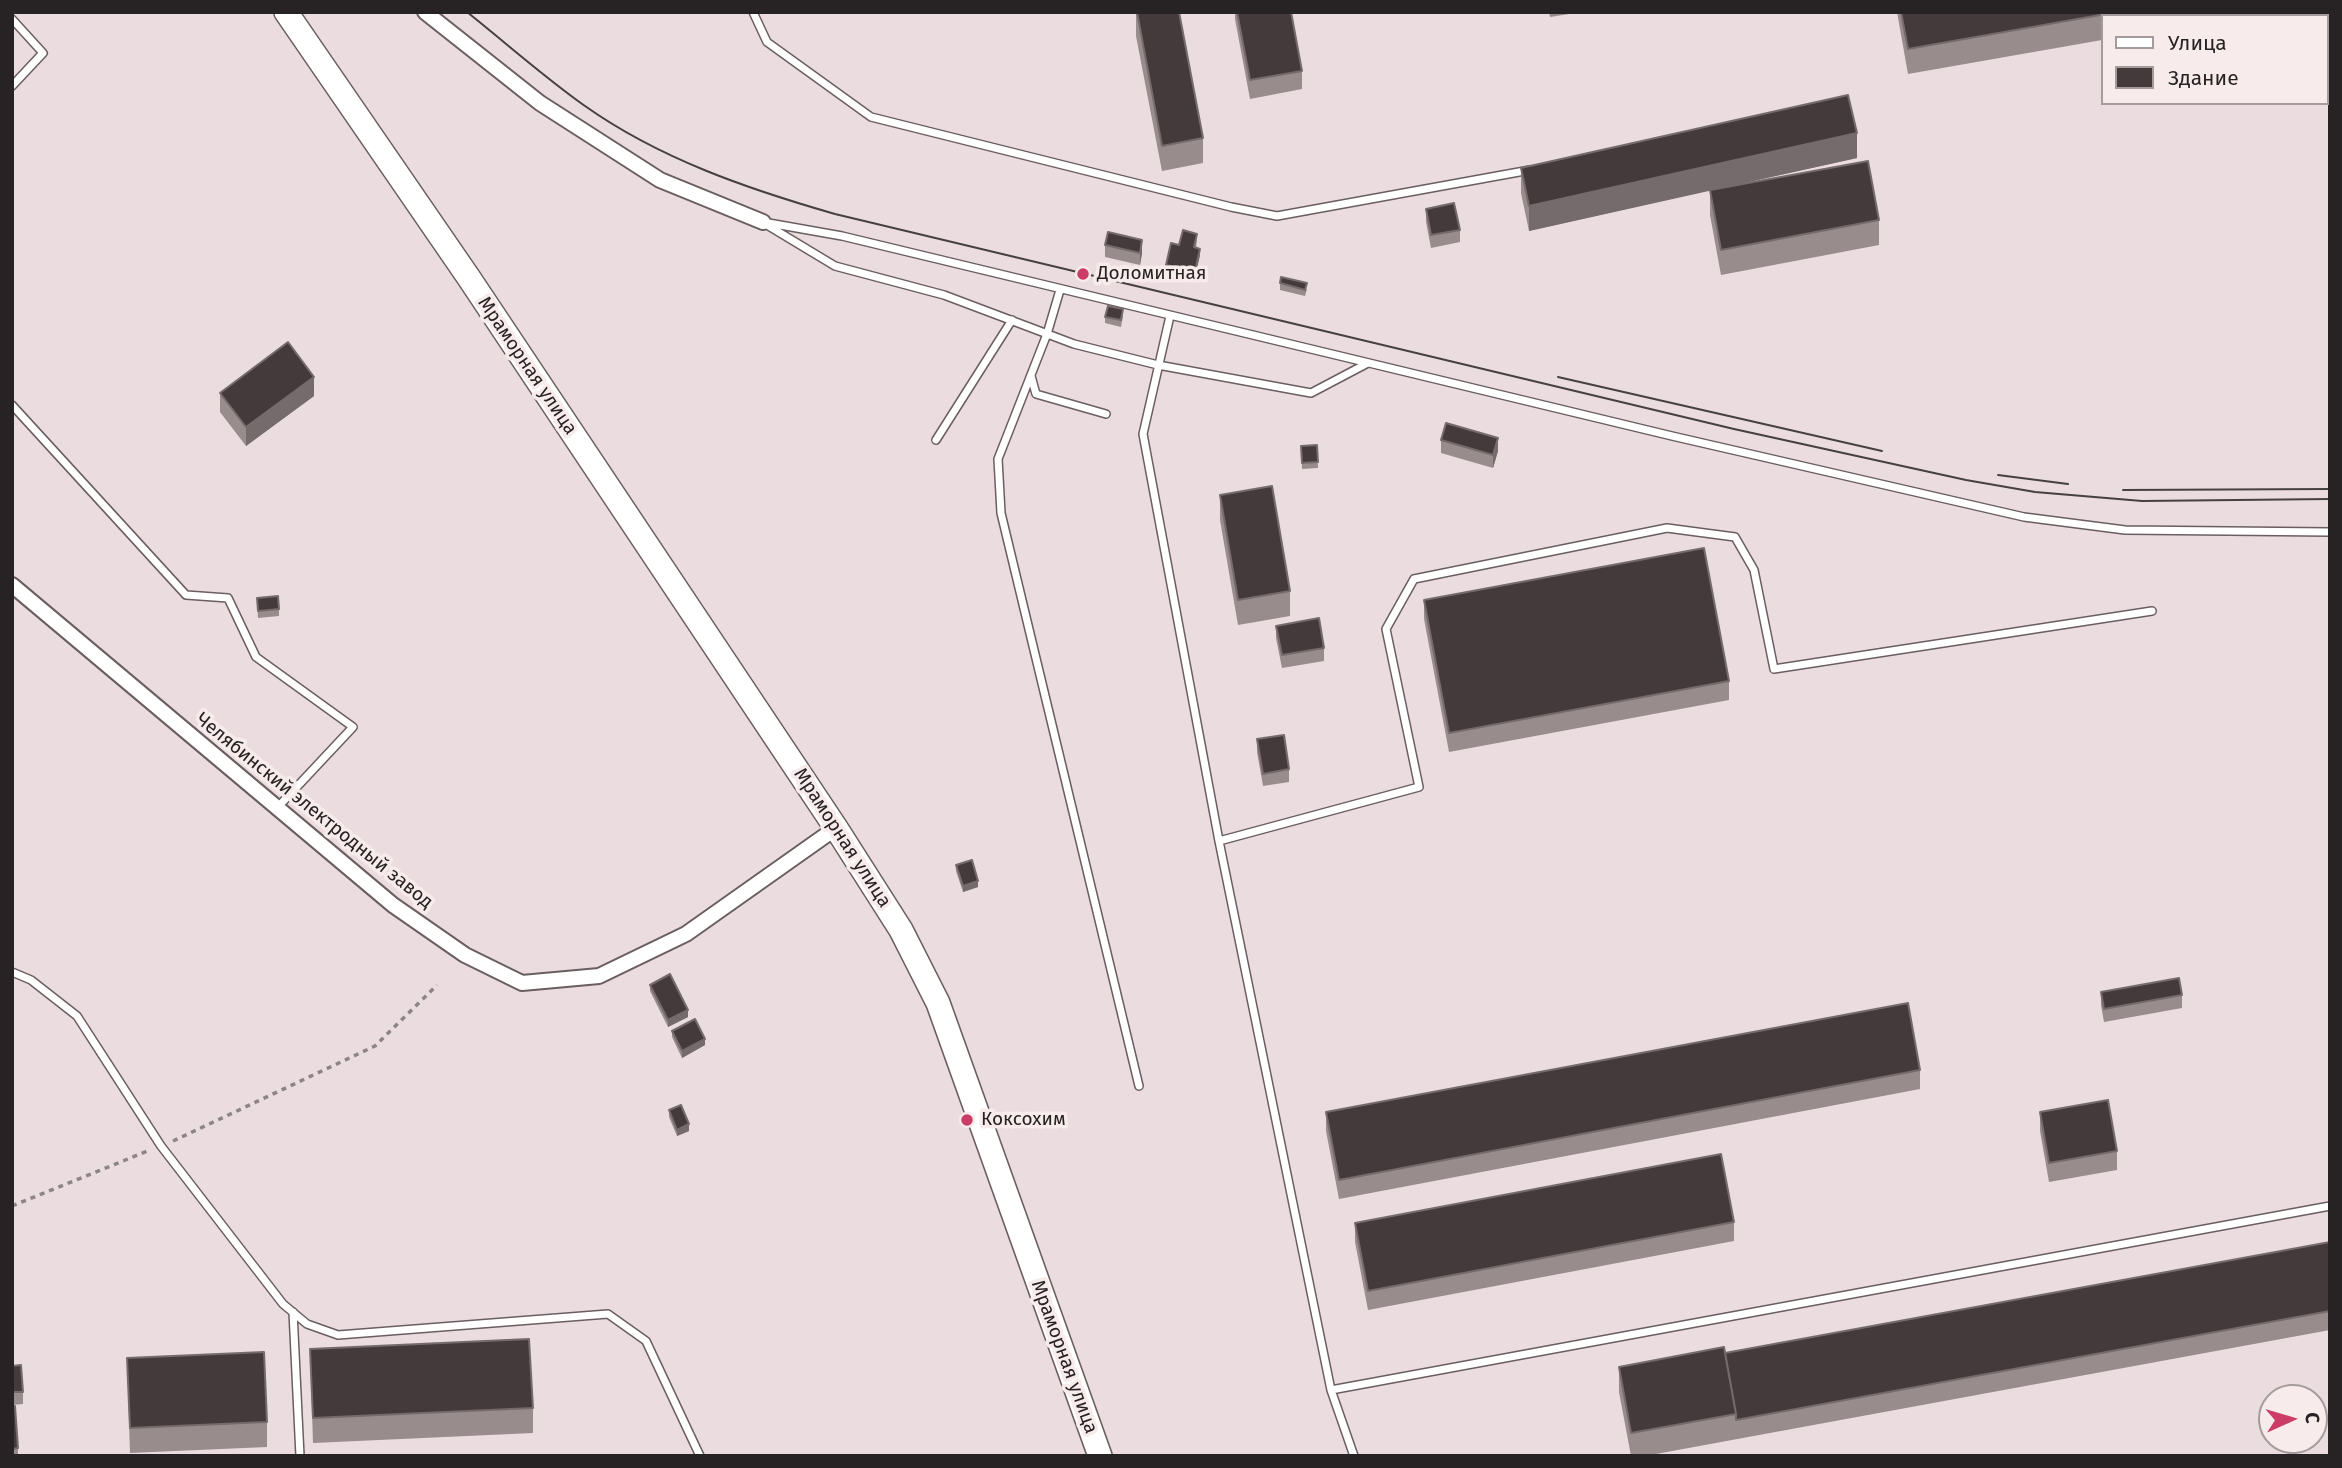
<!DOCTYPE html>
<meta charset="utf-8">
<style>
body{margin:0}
#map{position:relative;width:2342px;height:1468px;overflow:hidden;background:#ebdddf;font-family:"Fira Sans",sans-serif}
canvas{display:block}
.frame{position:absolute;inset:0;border:14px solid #272223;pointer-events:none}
.legend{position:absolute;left:2101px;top:14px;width:228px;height:91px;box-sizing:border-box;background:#f8ebec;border:2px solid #a49b9c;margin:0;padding:9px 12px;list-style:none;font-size:21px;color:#272223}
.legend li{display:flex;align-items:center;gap:14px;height:35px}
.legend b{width:35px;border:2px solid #a49b9c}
.north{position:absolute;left:2258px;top:1384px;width:70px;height:70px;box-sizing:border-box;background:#f8ebec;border:2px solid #a49b9c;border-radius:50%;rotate:86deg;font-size:19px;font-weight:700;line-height:28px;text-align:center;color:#272223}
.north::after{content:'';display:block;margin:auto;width:24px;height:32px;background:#cb3d66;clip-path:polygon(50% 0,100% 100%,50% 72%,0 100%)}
</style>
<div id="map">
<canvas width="2342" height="1468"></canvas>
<div class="frame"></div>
<ul class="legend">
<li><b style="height:9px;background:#fff"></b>Улица</li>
<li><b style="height:19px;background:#443a3b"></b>Здание</li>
</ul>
<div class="north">С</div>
</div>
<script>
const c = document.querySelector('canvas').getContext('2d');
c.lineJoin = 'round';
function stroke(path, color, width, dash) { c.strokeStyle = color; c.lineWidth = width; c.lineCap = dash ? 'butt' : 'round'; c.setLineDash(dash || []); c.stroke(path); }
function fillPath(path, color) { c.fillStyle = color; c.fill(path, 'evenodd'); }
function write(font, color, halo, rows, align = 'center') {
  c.font = font + ' "Fira Sans",sans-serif'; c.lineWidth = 7; c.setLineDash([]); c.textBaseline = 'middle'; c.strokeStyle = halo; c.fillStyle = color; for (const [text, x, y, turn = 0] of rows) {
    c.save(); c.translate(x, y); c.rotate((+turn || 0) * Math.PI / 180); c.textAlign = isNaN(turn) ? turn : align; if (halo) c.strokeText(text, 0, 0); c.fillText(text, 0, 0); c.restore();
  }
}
const service = new Path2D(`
 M753,12L767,42L871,117L1231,207L1277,216L1530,170
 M12,19L43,53L12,86
 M763,222L842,236L1672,436L2024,517L2125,530L2330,532
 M767,225L835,266L944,295L1074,344L1158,365L1311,393L1366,364
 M1060,290L1047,334L998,459L1001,513L1139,1086
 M1170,316L1143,434L1219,841L1331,1390L1354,1456
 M1031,376L1036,394L1106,414
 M12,405L186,595L228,598L256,657L353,727L277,808
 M936,440L1012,320
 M1219,841L1419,787L1386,629L1414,579L1667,528L1735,537L1754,570L1774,669L2152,611
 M12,972L31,980L77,1016L161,1146L283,1304L307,1324L338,1335L608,1314L646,1341L700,1456
 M293,1312L300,1456
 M1331,1390L2330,1206`);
const minor = new Path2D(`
 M425,12L540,103L660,180L763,222
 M12,585L393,905L465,955L522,983L599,976L686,934L836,828`);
const primary = new Path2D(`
 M286,12L469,278L836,828L901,930L938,1003L1100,1456`);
stroke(service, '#6a5e60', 10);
stroke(minor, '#6a5e60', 18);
stroke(primary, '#6a5e60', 26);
stroke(new Path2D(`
 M173,1141L375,1046L437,985
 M12,1206L150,1150`), '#8d8485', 3.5, [5, 5]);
stroke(service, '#fff', 7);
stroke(minor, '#fff', 14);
stroke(primary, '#fff', 23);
stroke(new Path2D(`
 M467,12C506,43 544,77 585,106C660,159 748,189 835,214L1734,429L1966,480L2035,492L2142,501L2330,499
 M1558,377L1882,451
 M1998,475L2068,484
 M2123,490L2330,489`), '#464041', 2);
fillPath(new Path2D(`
 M1136,12L1203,138V163L1162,171L1136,36Z
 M1235,12H1291L1302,71V89L1250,99L1235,19Z
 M1549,12H1582L1550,17Z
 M1897,12H2171V16H2102V40L1908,74Z
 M1857,158L1711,190L1879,220V245L1721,275L1710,215V190L1529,231L1521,193V168Z
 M1426,209L1460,230V242L1431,248L1426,222Z
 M1197,240L1196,248L1200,255L1195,277L1166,271V265L1179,245Z
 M1105,245L1142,253L1140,265L1105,257Z
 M1280,283L1307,289L1305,296L1280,290Z
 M1123,316L1121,327L1105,323V317Z
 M220,393L314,396L246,446L220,412Z
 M1441,440L1498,451L1493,468L1441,453Z
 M1317,445L1318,468L1302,469L1301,446Z
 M1220,495L1290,591V616L1238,625L1220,520Z
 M257,598L279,609V616L258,618Z
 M1424,600L1729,681V700L1449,752L1424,619Z
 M1276,626L1324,648V661L1282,668L1276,638Z
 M1257,739L1289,769V782L1263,786L1257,752Z
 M956,865L978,887L963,892L956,871Z
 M650,985L688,1017L668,1027L650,991Z
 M2101,992L2182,995V1008L2104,1022L2101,1005Z
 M672,1031L705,1045L682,1058L672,1037Z
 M1920,1070V1089L1339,1199L1326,1131V1112Z
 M669,1110L689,1131L677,1136L669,1117Z
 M2040,1112L2117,1151V1170L2049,1182L2040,1131Z
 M1734,1222V1241L1368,1310L1355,1242V1223Z
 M2330,1242V1330L1645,1456H1631L1619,1392V1367L1725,1353Z
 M310,1349L533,1408V1433L313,1443Z
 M127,1358L267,1422V1447L130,1453Z
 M12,1366L23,1392V1404L12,1405Z
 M12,1406L18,1448V1456H12Z`), '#988c8d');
fillPath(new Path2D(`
 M1857,133V158L1529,231V206Z
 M1142,240V253L1140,265V253Z
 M1200,249V255L1195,277V271Z
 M314,377V396L246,446V427Z
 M1498,438V451L1493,468V455Z
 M978,881V887L963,892V886Z
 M688,1010V1017L668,1027V1020Z
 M705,1039V1045L682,1058V1051Z
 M689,1124V1131L677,1136V1130Z`), '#766b6c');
const building = new Path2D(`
 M1137,12H1179L1203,138L1162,146Z
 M1237,12H1291L1302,71L1250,80Z
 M1901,12H2117L1908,49Z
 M1848,95L1857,133L1529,206L1521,168Z
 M1868,161L1879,220L1721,250L1710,190Z
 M1454,203L1460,230L1431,235L1426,209Z
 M1183,230L1197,234L1194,247L1200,249L1195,271L1166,265L1171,243L1179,245Z
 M1108,232L1142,240L1140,253L1105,245Z
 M1281,277L1307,283L1305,290L1280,283Z
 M1108,306L1123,309L1121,320L1105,317Z
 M288,342L314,377L246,427L220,393Z
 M1446,423L1498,438L1493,455L1441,440Z
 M1317,445L1318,462L1302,463L1301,446Z
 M1272,486L1290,591L1238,600L1220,495Z
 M1704,548L1729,681L1449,733L1424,600Z
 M278,596L279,609L258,611L257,598Z
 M1319,618L1324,648L1282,655L1276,626Z
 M1284,735L1289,769L1263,774L1257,739Z
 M972,860L978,881L963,886L956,865Z
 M670,974L688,1010L668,1020L650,985Z
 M2179,978L2182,995L2104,1009L2101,992Z
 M1908,1003L1920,1070L1339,1180L1326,1112Z
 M695,1019L705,1039L682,1051L672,1031Z
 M2108,1100L2117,1151L2049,1163L2040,1112Z
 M681,1105L689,1124L677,1130L669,1110Z
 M1721,1154L1734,1222L1368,1291L1355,1223Z
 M2330,1242V1311L1736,1420V1414L1725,1353Z
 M529,1339L533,1408L313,1418L310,1349Z
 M1724,1347L1736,1414L1631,1433L1619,1367Z
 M264,1352L267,1422L130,1428L127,1358Z
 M21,1365L23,1392H12V1366Z
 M12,1406H15L18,1448L12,1449Z`);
fillPath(building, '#443a3b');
stroke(building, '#766b6c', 2);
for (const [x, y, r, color] of [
 [1083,274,7,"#cb3d66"],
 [967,1120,7,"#cb3d66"]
]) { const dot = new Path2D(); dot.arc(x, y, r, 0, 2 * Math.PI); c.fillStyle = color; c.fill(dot); stroke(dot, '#f8ebec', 2.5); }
write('19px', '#272223', '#f8ebec', [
 ["Доломитная",1097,274],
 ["Коксохим",981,1120]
], 'left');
write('19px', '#272223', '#f8ebec', [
 ["Мраморная улица",527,366,56],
 ["Челябинский электродный завод",314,811,39],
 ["Мраморная улица",842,838,57],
 ["Мраморная улица",1064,1357,70]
]);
</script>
